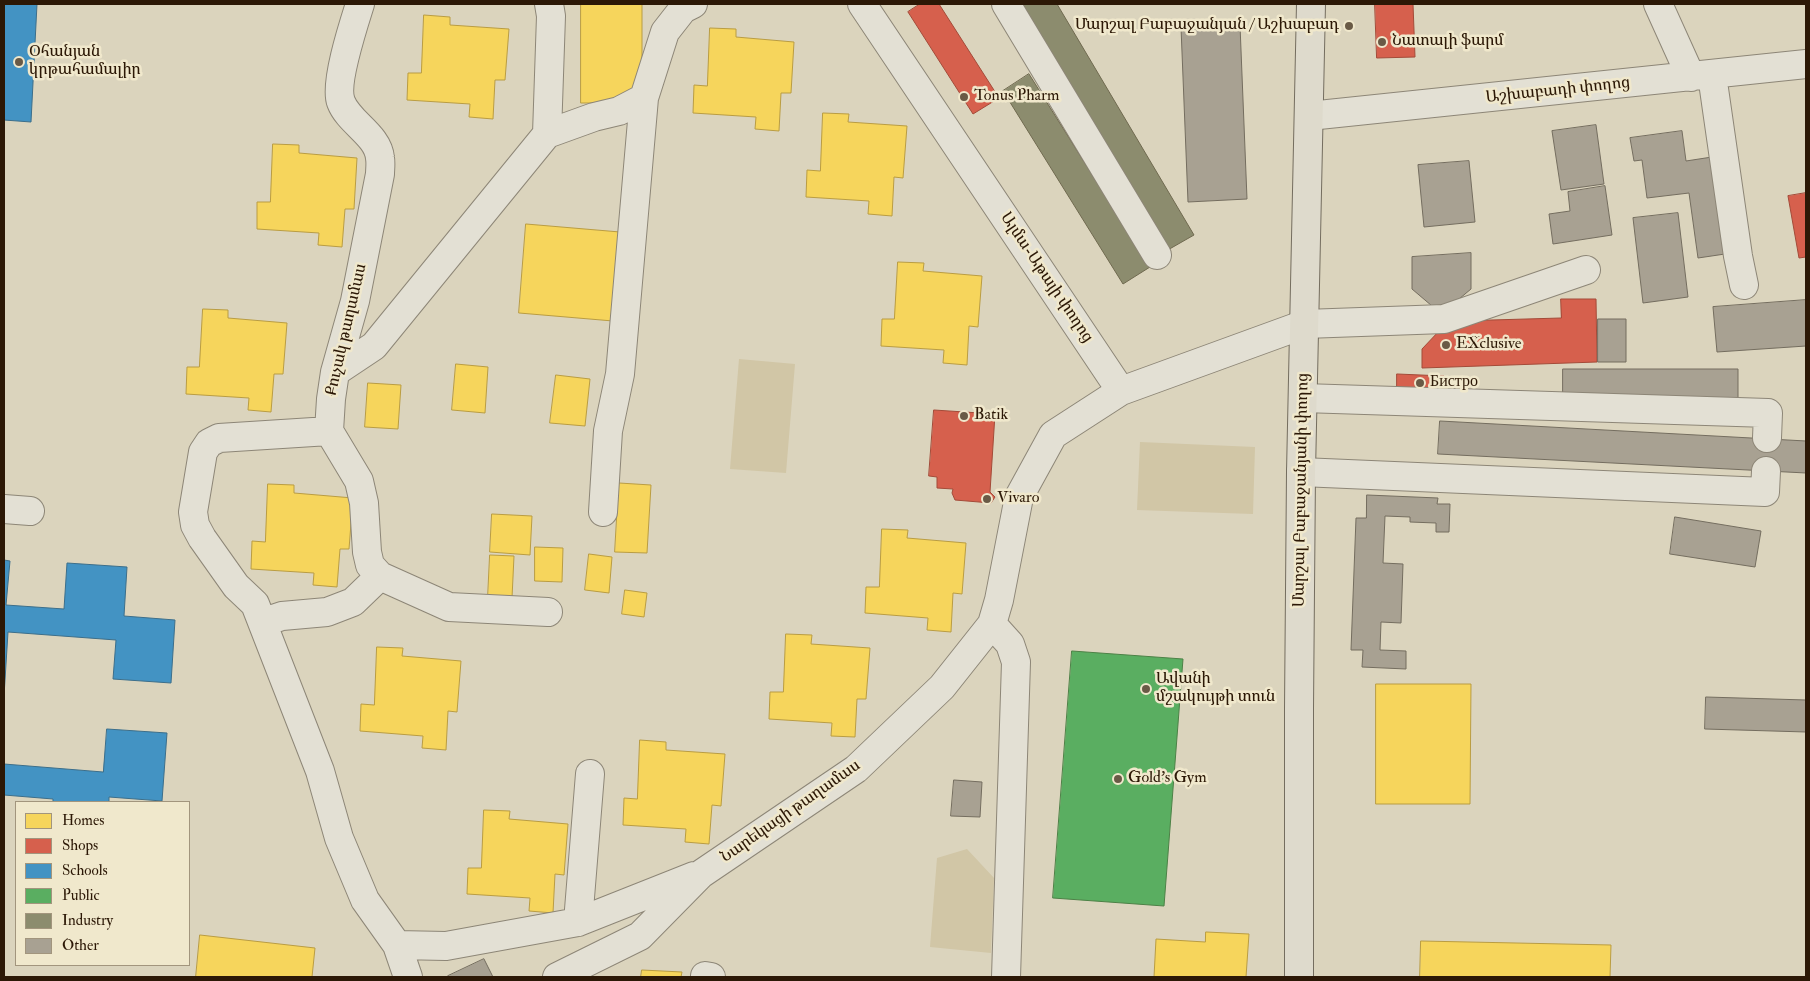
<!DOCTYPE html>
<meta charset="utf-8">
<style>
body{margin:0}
#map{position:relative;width:1810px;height:981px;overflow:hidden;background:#dbd4bd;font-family:"IM FELL Double Pica",serif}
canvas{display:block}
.frame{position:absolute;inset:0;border:5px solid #2c1806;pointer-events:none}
.legend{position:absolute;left:15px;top:801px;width:175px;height:165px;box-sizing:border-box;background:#f0e8cc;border:1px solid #a2957d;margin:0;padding:6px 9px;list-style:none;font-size:15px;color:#2c1806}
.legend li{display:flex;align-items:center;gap:10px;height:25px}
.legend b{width:25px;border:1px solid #a2957d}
</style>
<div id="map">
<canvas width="1810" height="981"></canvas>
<div class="frame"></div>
<ul class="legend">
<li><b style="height:14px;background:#f6d55c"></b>Homes</li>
<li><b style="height:14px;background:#d6604d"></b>Shops</li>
<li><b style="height:14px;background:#4393c3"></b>Schools</li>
<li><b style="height:14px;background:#5aae61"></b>Public</li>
<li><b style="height:14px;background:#8c8c6e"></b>Industry</li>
<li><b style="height:14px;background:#a8a192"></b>Other</li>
</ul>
</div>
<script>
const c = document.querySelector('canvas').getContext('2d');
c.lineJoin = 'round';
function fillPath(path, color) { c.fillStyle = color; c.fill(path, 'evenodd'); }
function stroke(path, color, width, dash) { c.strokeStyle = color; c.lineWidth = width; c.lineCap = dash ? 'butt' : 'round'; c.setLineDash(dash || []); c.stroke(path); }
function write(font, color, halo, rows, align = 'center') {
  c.font = font + ' "IM FELL Double Pica","Noto Serif Armenian",serif'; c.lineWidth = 5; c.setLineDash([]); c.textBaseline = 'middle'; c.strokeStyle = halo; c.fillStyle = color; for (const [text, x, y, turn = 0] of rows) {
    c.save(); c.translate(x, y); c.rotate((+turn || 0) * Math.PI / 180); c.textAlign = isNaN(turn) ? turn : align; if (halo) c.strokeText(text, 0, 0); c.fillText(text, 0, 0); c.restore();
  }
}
fillPath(new Path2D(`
 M739,359L795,364L786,473L730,469Z
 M1140,442L1255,447L1253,514L1137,510Z
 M967,849L994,878L991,953L930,947L937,858Z`), '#d1c6a6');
const homes = new Path2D(`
 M581,4H642V82L615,103H581Z
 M424,15L450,17V25L509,29L505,80H495L493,119L469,117L470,104L407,100L408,73H421Z
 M710,28L736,29V37L794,42L791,93H781L779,131L755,129L756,117L693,113L694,85L707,86Z
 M823,113L849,114L848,122L907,126L903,178L894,177L892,216L868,214L869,201L806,197L807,170L820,171Z
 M273,144L299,145V153L357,158L354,209H345L342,247L318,245L319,233L257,229V202H270Z
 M526,224L620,232L613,321L519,313Z
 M898,262L924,263L923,271L982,276L978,327L969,326L967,365L943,363L944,350L881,346L882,319H894Z
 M203,309L228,310V318L287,323L283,374H274L271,412L248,410L249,398L186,394L187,367H199Z
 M456,364L488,367L485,413L452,410Z
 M556,375L590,379L585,426L550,423Z
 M368,383L401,385L398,429L365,427Z
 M619,483L651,485L647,553L615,552Z
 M268,484L294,485V493L353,498L349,549H340L337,587L313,585L314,573L251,569L252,541L265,542Z
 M492,514L532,516L530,555L490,552Z
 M882,529L908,530L907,538L966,543L962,594L953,593L951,632L927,630L928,618L865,613L866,587H879Z
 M535,547L563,548L562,582L535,581Z
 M589,554L612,557L609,593L585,590Z
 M490,555L514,556L512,598L488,597Z
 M625,590L647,593L644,617L622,614Z
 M786,634L812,635L811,644L870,648L866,699H857L855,737L831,736L832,723L769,719L770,692H783Z
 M377,647L403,648L402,656L461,661L457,712L448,711L446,750L422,748L423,736L360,731L361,704L374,705Z
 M1376,684H1471L1470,804H1376Z
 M640,740L666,742V750L725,754L721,806L712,805L709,844L685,842L686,829L623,825L624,798L637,799Z
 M484,810L510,811L509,819L568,824L564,875L555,874L553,913L529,911L530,898L467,894L468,868H481Z
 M1206,932L1249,934L1246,977H1154L1156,939L1205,942Z
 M200,935L315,948L312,977H196Z
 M1421,941L1611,945L1610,977H1420Z
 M642,970L682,972L681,977H641Z`);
fillPath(homes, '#f6d55c');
stroke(homes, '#b99c42', 1);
const shops = new Path2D(`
 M920,4H939L999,98L973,114L908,12Z
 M1375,4H1413L1415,57L1377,58Z
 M1806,193V257L1799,258L1788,196Z
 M1561,299H1596L1597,362L1422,368V349L1440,330L1457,321L1561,318Z
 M1397,374L1444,376V391H1397Z
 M934,410L995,414L990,492L995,497L991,503L955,500L952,493L953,489L937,488V477L929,476Z`);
fillPath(shops, '#d6604d');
stroke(shops, '#a34a38', 1);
const schools = new Path2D(`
 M4,4H37L31,122L4,120Z
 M4,560L10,561L6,605L64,609L67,563L127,567L124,616L175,620L171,683L113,679L116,640L8,632L4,696Z
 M107,729L167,733L162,801L109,797V802H53V799L4,795V764L103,772Z`);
fillPath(schools, '#4393c3');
stroke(schools, '#3c6e8a', 1);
const public = new Path2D(`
 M1072,651L1183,659L1164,906L1053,898Z`);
fillPath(public, '#5aae61');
stroke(public, '#4c8146', 1);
const industry = new Path2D(`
 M1020,4H1057L1194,235L1166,251Z
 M1029,74L1150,267L1123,284L1003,91Z`);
fillPath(industry, '#8c8c6e');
stroke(industry, '#6f694f', 1);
const building = new Path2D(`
 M1240,25L1247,199L1188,202L1181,27Z
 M1596,125L1604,184L1561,190L1552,131Z
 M1682,131L1686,161L1712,157L1725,254L1698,258L1689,193L1647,198L1642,160L1634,161L1630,138Z
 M1469,161L1475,222L1424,227L1418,165Z
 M1605,186L1612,235L1553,244L1549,214L1570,211L1568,192Z
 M1678,213L1688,297L1643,303L1633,218Z
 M1471,253V289L1453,304L1432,306L1412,289V257Z
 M1806,300V346L1717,352L1713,307Z
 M1598,319H1626V362H1598Z
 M1563,369H1738V398H1563Z
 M1440,421L1806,441V473L1438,454Z
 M1367,495L1438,498L1437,504H1450L1449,532H1436V523L1410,522V517L1385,516L1383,563L1403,564L1401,623L1381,622L1380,650L1406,651V669L1362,667L1363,650H1351L1356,518H1366Z
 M1675,517L1761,531L1755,567L1670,554Z
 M1706,697L1806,700V732L1705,729Z
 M954,780L982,782L980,817L951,816Z
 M484,959L493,977H449L448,976Z`);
fillPath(building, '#a8a192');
stroke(building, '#746d5f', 1);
const minor = new Path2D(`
 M360,4C354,23 334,84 341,102C349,123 378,135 380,158C381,164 380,169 380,174L355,301L335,372L331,399L329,431L359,481L364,503L367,552L370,565L380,576L449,607L548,612
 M862,4L1121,391L1305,324L1444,319L1586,270
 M1006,4L1157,255
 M1658,4L1691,77
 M1712,75L1738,256L1744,285
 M1309,116L1806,64
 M547,134L551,16L549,4
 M335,372L374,346L547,134L594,117L619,111L644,98
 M1303,398L1768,413L1767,438
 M329,431L219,438L209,443L203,452L193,512L195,525L202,538L236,586L255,604L320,771L339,838L365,900L397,945L408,977
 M1301,472L1765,492L1766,471
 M4,509L30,511
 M603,512L608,431L620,374L644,98L665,32L683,9L693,4
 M264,622L282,616L327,612L353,602L380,576
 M992,624L1010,644L1016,662L1006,977
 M578,922L590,774
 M397,945L446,946L578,922L694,876
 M705,976L711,977
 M557,977L640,936L701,874L856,769L942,687L992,624L999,600L1019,497L1053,435L1121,391`);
const major = new Path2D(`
 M1299,977V708L1301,472L1311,4`);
stroke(minor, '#8d8677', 30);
stroke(major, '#746d5f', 30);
stroke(minor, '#e3e0d4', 28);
stroke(major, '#dedacc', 28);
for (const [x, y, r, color] of [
 [1349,26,5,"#695a46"],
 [1382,42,5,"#695a46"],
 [19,62,5,"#695a46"],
 [964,97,5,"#695a46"],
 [1446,345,5,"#695a46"],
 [1420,383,5,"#695a46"],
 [964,416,5,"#695a46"],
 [987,499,5,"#695a46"],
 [1146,689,5,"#695a46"],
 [1118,779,5,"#695a46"]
]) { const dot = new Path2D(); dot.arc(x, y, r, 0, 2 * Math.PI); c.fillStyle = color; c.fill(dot); stroke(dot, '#f0e8cc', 2); }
write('16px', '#2c1806', '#f0e8cc', [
 ["Մարշալ Բաբաջանյան / Աշխաբադ",1339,26,"right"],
 ["Նատալի ֆարմ",1392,42],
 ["Օհանյան",29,53],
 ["կրթահամալիր",29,71],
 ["Tonus Pharm",974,97],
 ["EXclusive",1456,345],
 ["Бистро",1430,383],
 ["Batik",974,416],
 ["Vivaro",997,499],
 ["Ավանի",1156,680],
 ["մշակույթի տուն",1156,698],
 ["Gold's Gym",1128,779]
], 'left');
write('16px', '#2c1806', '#f0e8cc', [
 ["Աշխաբադի փողոց",1558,91,-6],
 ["Ալմա-Աթայի փողոց",1046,278,56],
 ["Քուչակ թաղամաս",347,330,-77],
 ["Մարշալ Բաբաջանյանի փողոց",1302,490,-89],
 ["Նարեկացի թաղամաս",791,812,-35]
]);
</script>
